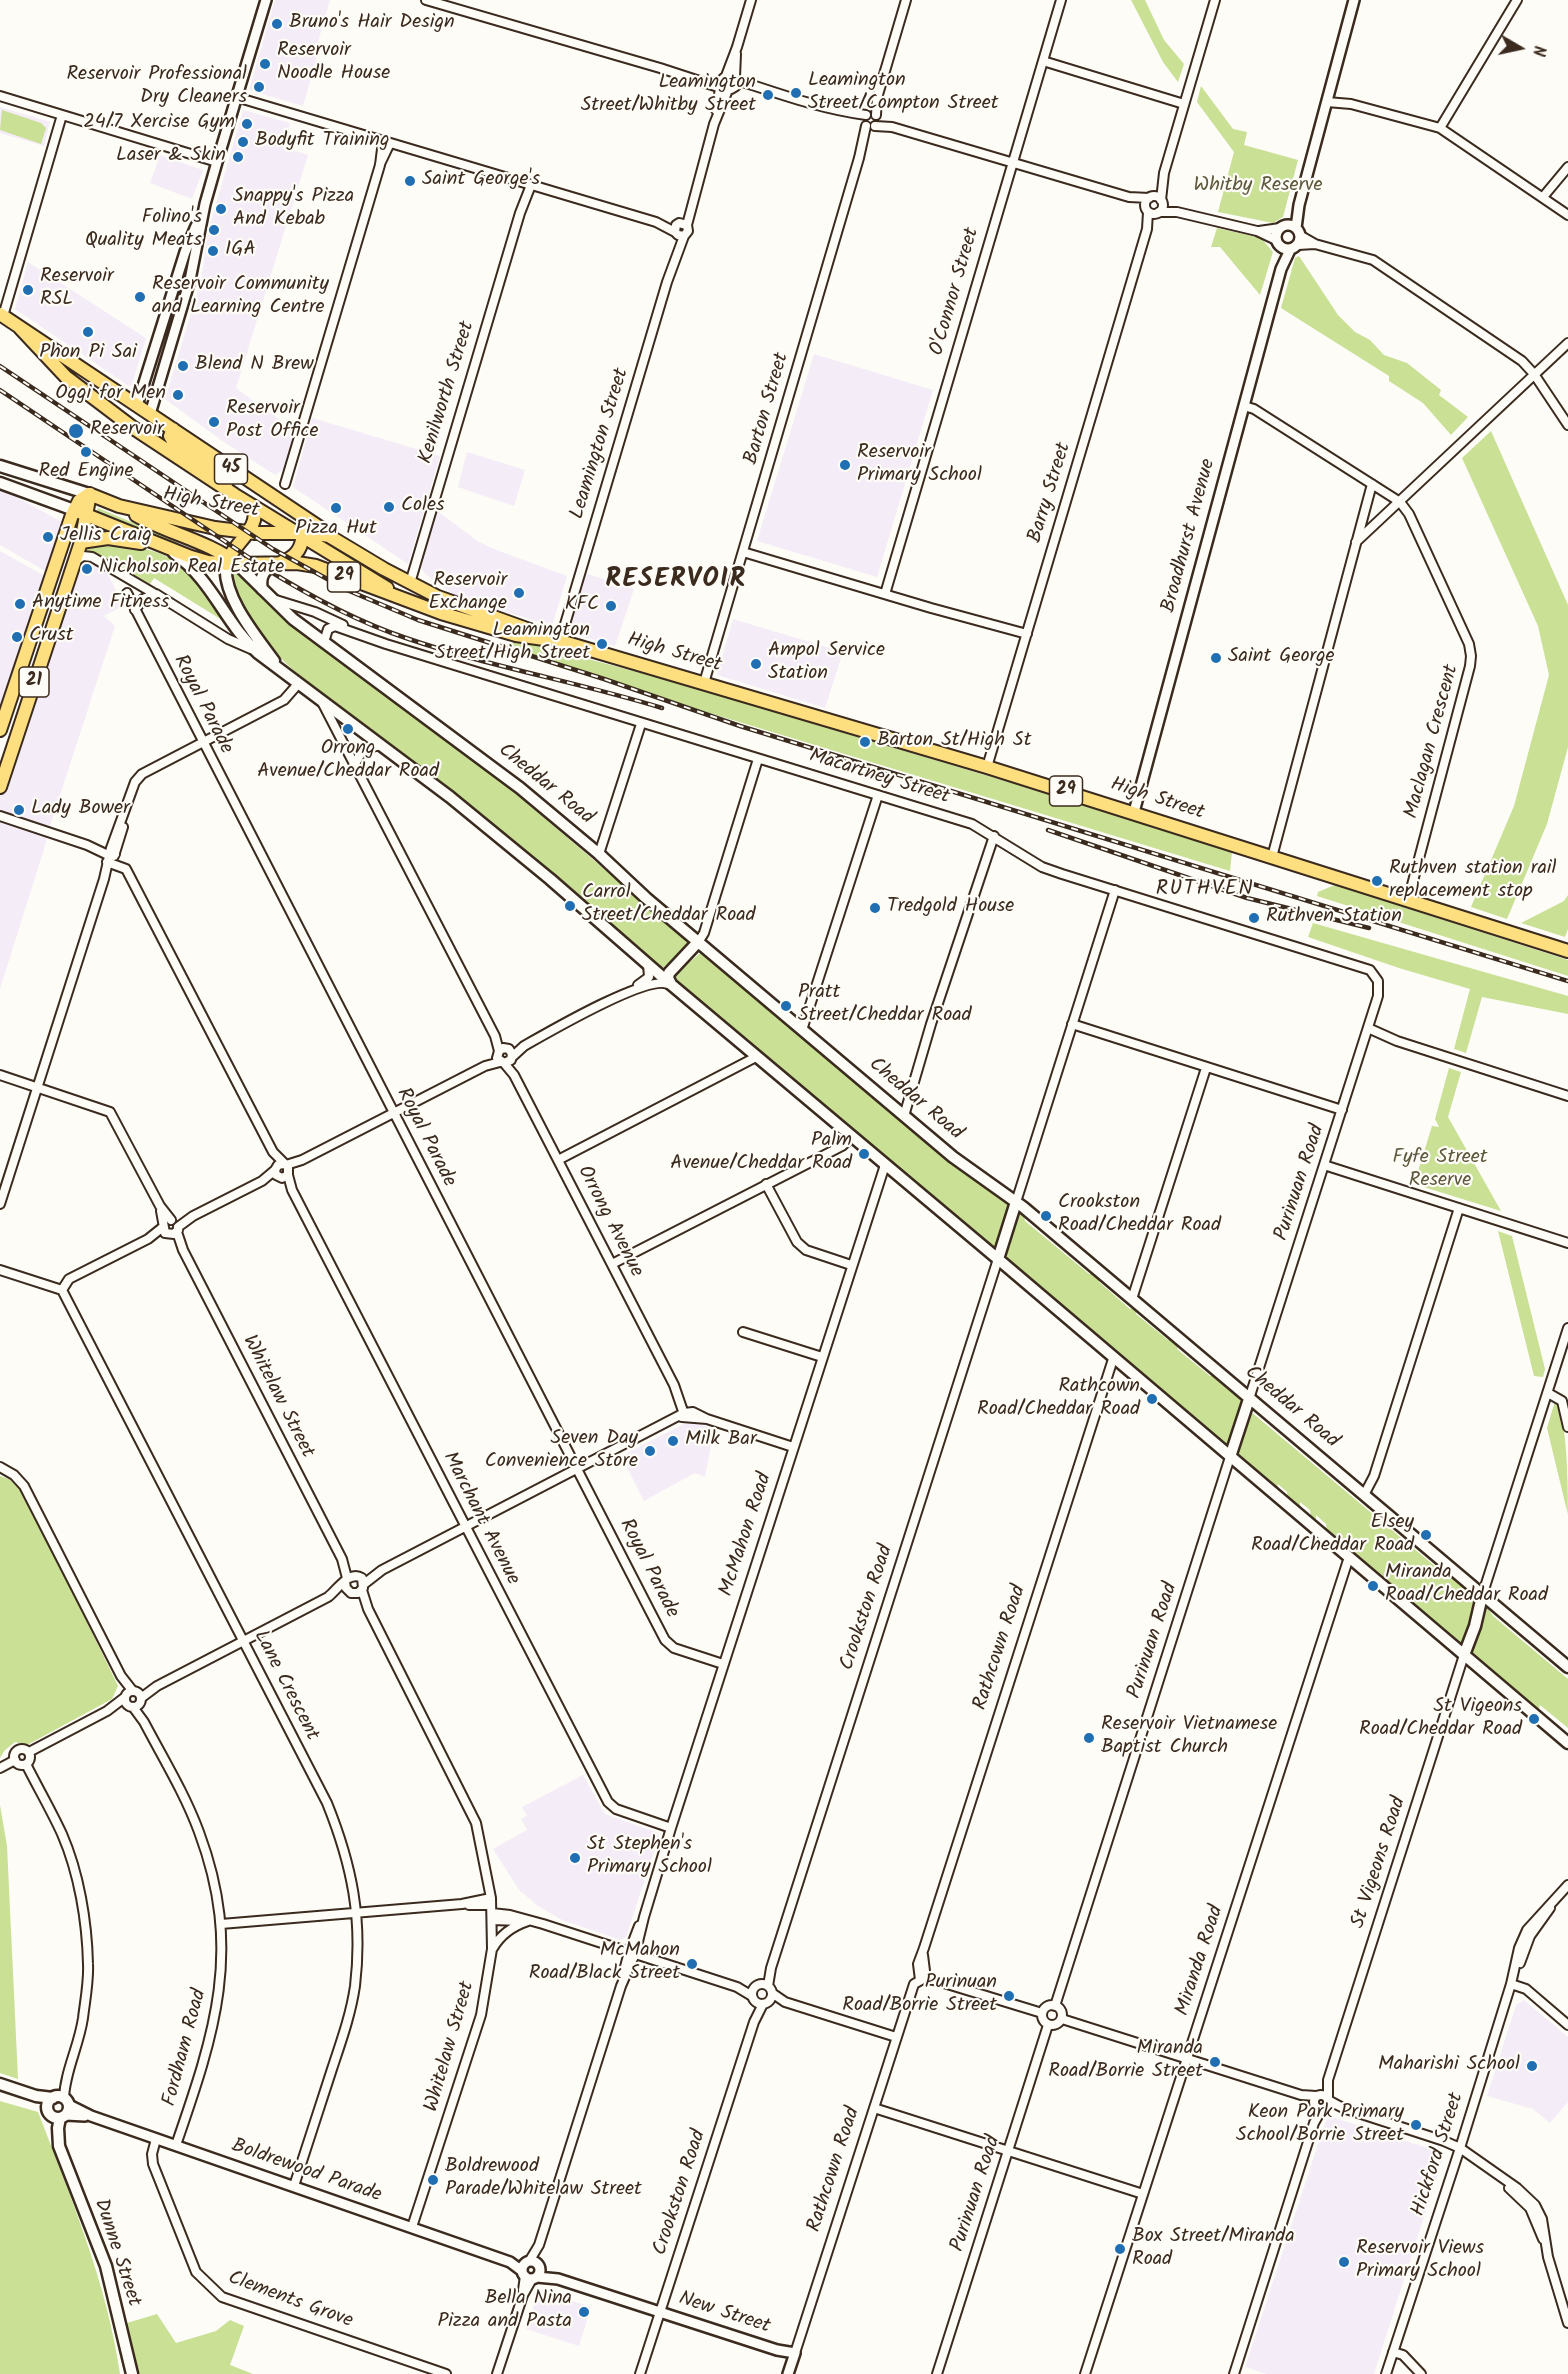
<!DOCTYPE html>
<style>
body{margin:0}
#map{position:relative;width:1568px;height:2374px;overflow:hidden;background:#fdfcf7;font-family:Kalam,sans-serif}
canvas{display:block}
.north{position:absolute;left:1490px;top:18px;width:60px;height:60px;-webkit-text-stroke:4px #fdfcf7;paint-order:stroke;rotate:99deg;font-size:16px;font-weight:700;line-height:24px;text-align:center;color:#3b2a1e}
.north::after{content:'';display:block;margin:auto;width:21px;height:27px;background:#3b2a1e;clip-path:polygon(50% 0,100% 100%,50% 72%,0 100%)}
</style>
<div id="map">
<canvas width="1568" height="2374"></canvas>
<div class="north">N</div>
</div>
<script>
const c = document.querySelector('canvas').getContext('2d');
c.lineJoin = 'round';
function fillPath(path, color) { c.fillStyle = color; c.fill(path, 'evenodd'); }
function stroke(path, color, width, dash) { c.strokeStyle = color; c.lineWidth = width; c.lineCap = dash ? 'butt' : 'round'; c.setLineDash(dash || []); c.stroke(path); }
function write(font, color, halo, rows, align = 'center') {
  c.font = font + ' Kalam,sans-serif'; c.lineWidth = 4.5; c.setLineDash([]); c.textBaseline = 'middle'; c.strokeStyle = halo; c.fillStyle = color; for (const [text, x, y, turn = 0] of rows) {
    c.save(); c.translate(x, y); c.rotate((+turn || 0) * Math.PI / 180); c.textAlign = isNaN(turn) ? turn : align; if (halo) c.strokeText(text, 0, 0); c.fillText(text, 0, 0); c.restore();
  }
}
fillPath(new Path2D(`
 M275,0H330L318,42L321,43L303,106L249,90Z
 M0,107L50,122L44,146L0,133Z
 M243,110L290,123L284,147L308,155L236,388L295,431L284,469L275,475L221,440L165,399L201,280L208,232Z
 M160,155L203,170L192,199L150,183Z
 M28,262L146,338L132,385L129,386L15,309Z
 M814,354L933,390L877,577L757,541Z
 M312,418L440,456L408,564L293,487Z
 M467,452L525,470L514,506L458,487Z
 M0,488L64,523L47,572L0,545Z
 M435,509L479,542L499,551L567,576L552,626L457,597L425,574L420,566Z
 M0,551L45,576L0,711Z
 M81,560L103,566L124,605L104,616L115,626L50,826L0,811V788Z
 M585,573L634,589L615,646L567,632Z
 M733,619L843,652L825,708L717,675Z
 M0,817L49,833L0,989Z
 M690,1421L714,1429L705,1477L695,1473L644,1501L621,1456Z
 M583,1775L605,1814L656,1832L659,1836L626,1937L621,1940L564,1921L538,1906L519,1890L493,1849L527,1830L521,1819L527,1816L522,1807Z
 M1524,2000L1568,2037V2102L1550,2123L1533,2109L1487,2096L1516,2005Z
 M1332,2117L1440,2152L1443,2157L1374,2374H1267L1245,2367L1326,2120Z
 M539,2290L591,2307L579,2346L526,2329Z`), '#f4ecf7');
fillPath(new Path2D(`
 M1131,0H1145L1164,40L1184,64L1178,82L1163,62Z
 M1201,86L1233,129L1247,132L1244,145L1298,160L1283,217L1273,223L1218,212L1234,152L1197,102Z
 M2,110L41,123L46,128L41,144L0,130Z
 M1217,228L1261,238L1273,252L1260,295L1220,247H1211Z
 M1299,256L1338,315L1355,332L1370,340L1384,355L1407,363L1441,390L1439,395L1468,417L1451,435L1423,403L1389,381V376L1281,308L1295,258Z
 M1491,431L1568,605V747L1547,824L1507,919L1471,907L1514,806L1549,675L1538,626L1462,458Z
 M98,508L179,542L176,547L95,513Z
 M92,542C128,545 165,547 192,574C206,587 216,607 227,623L154,578L150,584L103,557L84,552V548Z
 M235,569L515,793L691,943C682,952 671,970 656,967L344,710C302,679 267,653 243,605C237,593 231,583 231,570Z
 M521,641L674,682L1015,784L1232,852L1230,871L558,667L507,649L509,643Z
 M1335,885L1568,960V976L1317,896L1318,892Z
 M1568,895V929L1565,937L1521,923L1564,901Z
 M1313,923L1568,996V1014L1482,997L1466,1053L1454,1049L1470,989L1399,968L1308,937Z
 M702,951L1007,1201L1010,1208L995,1247L992,1248L671,979C680,967 692,962 702,951Z
 M1449,1068L1461,1072L1448,1117L1501,1211L1414,1184L1432,1126L1439,1127L1435,1119Z
 M1020,1213H1023L1025,1221L1089,1274L1093,1273L1100,1278L1099,1282L1130,1309L1134,1307L1137,1310L1136,1314L1168,1340L1172,1339L1178,1344L1177,1349L1210,1376L1214,1375L1240,1396L1242,1402L1230,1442L1224,1445L1005,1261L1006,1247L1018,1214Z
 M1498,1231L1512,1236L1545,1369L1543,1377L1534,1376Z
 M1555,1401C1568,1416 1568,1492 1568,1515L1547,1428Z
 M1250,1411L1443,1573L1448,1572C1467,1588 1483,1594 1472,1621C1469,1629 1467,1637 1462,1643L1458,1644L1327,1534L1326,1524L1316,1515V1524L1311,1520L1310,1510L1300,1502V1511L1288,1500L1287,1492L1278,1484L1277,1491L1238,1457V1449Z
 M0,1476L9,1479L25,1494L118,1686L112,1699L27,1745L15,1742L5,1750L0,1758Z
 M1486,1606L1493,1616L1568,1679V1728L1540,1705L1538,1712L1471,1655Z
 M0,1805L7,1846L18,2079L0,2073Z
 M0,2101L38,2112C71,2198 107,2283 120,2374H0Z
 M157,2314L176,2343L216,2331L230,2320L244,2326L230,2365L253,2374H139L127,2323Z`), '#c9e095');
const minor = new Path2D(`
 M426,0L660,68L718,87
 M1043,61L1184,104
 M726,76L737,47L751,0
 M735,77L736,54
 M737,80C780,94 821,109 866,115
 M0,96L217,162
 M236,97L656,222L675,232
 M1327,102L1351,104L1440,128L1568,215
 M716,110L720,89L717,84L726,76L735,77L736,86L731,89L724,90
 M876,115L877,98L906,0
 M875,126L892,127L1129,197L1149,198
 M1440,128L1517,0
 M380,164L390,143
 M1145 205a9 9 0 1 1 18 0a9 9 0 1 1-18 0Z
 M1543,197L1568,167
 M1161,200L1164,173L1215,0
 M1159,212H1177L1257,231L1276,240
 M687,225L714,124L728,90
 M1259,231L1280,228
 M1301,236L1315,244L1373,260L1522,361L1534,374L1568,425
 M1298,245L1315,244
 M3,316L62,115
 M1244,406L1254,409L1400,502L1409,514L1469,644L1471,656L1470,666L1408,900
 M285,484L380,165L383,141
 M1356,542L1568,343
 M743,552L931,608L1027,634
 M74,562L83,556L92,557L155,594
 M410,583L520,213L531,185
 M127,593L651,1613L665,1640L674,1648L723,1664
 M885,594L1061,0
 M276,600L315,612L343,625
 M135,610L143,599L156,594L228,639L251,649
 M560,641L667,282L684,236L688,231L687,225L679,223L676,225L675,232L678,235L684,236
 M324,642L328,629L335,626L386,644L972,824L1042,867L1062,874L1370,970L1378,981V996L1249,1399
 M704,683L859,158L866,126
 M323,704L495,1036L499,1051L497,1058L504,1063L511,1060L512,1054L509,1049L503,1048L499,1051
 M355,764L363,749L381,745
 M987,767L1147,229L1148,212
 M0,816L87,845L108,855L115,854
 M599,854L641,724
 M114,856L123,827
 M1272,857L1372,484
 M107,862L126,869L273,1152L288,1167V1175L282,1178L276,1175L275,1170L278,1165L283,1164
 M699,941L704,933L758,759
 M638,985L649,977L648,964
 M1072,1024L1342,1110
 M1368,1028L1397,1041L1568,1096
 M802,1030L878,795
 M512,1057L524,1046C547,1033 646,975 668,984
 M504,1063L514,1075L674,1385L685,1417
 M0,1075L110,1112L160,1206L171,1220
 M904,1116L931,1024L994,836
 M558,1160L756,1057
 M286,1165L302,1160L485,1066L500,1062
 M1324,1165L1568,1243
 M288,1175L292,1190L608,1802L616,1809L671,1828
 M766,1184L797,1242L806,1250L851,1265
 M1016,1202L1115,890
 M0,1204L104,879L111,848L135,782L142,774L284,700L298,684
 M161,1211L165,1233L174,1234L178,1230
 M178,1227L193,1216L262,1181L275,1170
 M177,1232L183,1250L342,1559L347,1578
 M612,1264L842,1146L852,1137
 M0,1270L62,1290L327,1803C352,1865 363,1919 355,1986C351,2014 341,2042 332,2069C319,2108 307,2147 294,2186
 M62,1290L69,1279L148,1239L163,1227
 M1132,1299L1206,1068
 M743,1332L822,1357
 M1548,1393L1562,1401L1568,1427
 M682,1417L707,1419L793,1447
 M0,1467L14,1475L24,1486L121,1676L132,1690
 M1364,1495L1374,1476L1459,1208
 M364,1584L382,1570L684,1413L693,1412L707,1419
 M362,1590L368,1609L476,1823L491,1898L492,1949L481,2015L412,2227
 M1482,1596L1568,1328
 M125 1699a8 8 0 1 1 16 0a8 8 0 1 1-16 0Z
 M141,1698L157,1686L328,1597C338,1589 349,1570 362,1578L363,1588L358,1593H351L346,1588L345,1582
 M133,1707L144,1722C163,1758 185,1794 199,1832C243,1950 215,2032 176,2145
 M14 1757a8 8 0 1 1 16 0a8 8 0 1 1-16 0Z
 M29,1752L107,1711L124,1698
 M26,1764C38,1788 51,1810 62,1834C79,1873 87,1921 88,1964C89,1981 85,2001 83,2018C79,2046 65,2071 64,2098
 M0,1768L15,1760
 M469,1905H491
 M492,1913L510,1915L543,1924L737,1987L752,1996
 M492,1920L521,1921
 M221,1924L462,1904L491,1898
 M493,1948C501,1934 513,1926 528,1921
 M923,1955L926,1979
 M1520,1963L1530,1936L1550,1908
 M623,1974L629,1952L639,1926
 M920,1980L918,1964L924,1948L1113,1359
 M1511,1984L1526,1989L1568,2025
 M752 1994a10 10 0 1 1 20 0a10 10 0 1 1-20 0Z
 M768,1986L771,1968L998,1259
 M772,1993L785,2002L896,2037
 M1042 2015a10 10 0 1 1 20 0a10 10 0 1 1-20 0Z
 M1055,2006L1230,1457
 M1062,2019L1301,2095L1316,2096
 M1314 2102a7 7 0 1 1 14 0a7 7 0 1 1-14 0Z
 M1328,2098V2080L1464,1655
 M1328,2100L1343,2108L1444,2141L1460,2148L1517,2188L1535,2205L1542,2219L1548,2257L1568,2323
 M874,2108L1143,2194
 M156,2139L152,2154L153,2164L196,2272L222,2297L446,2374
 M1509,2188L1530,2208L1543,2239
 M530,2260L539,2245L621,1986L635,1954L644,1917L671,1828L885,1165
 M523,2290L525,2276
 M1393,2352L1403,2355L1421,2374
 M795,2353L914,1984L923,1979L934,1980L1042,2013
 M497,2374L523,2295L532,2279
 M640,2374L754,2022L763,2004
 M937,2374L1048,2025
 M1085,2374L1349,1557
 M1234,2374L1314,2123L1322,2109
 M1386,2374L1460,2148L1511,1984L1519,1948L1527,1930L1568,1885`);
const tertiary = new Path2D(`
 M1276 237a12 12 0 1 1 24 0a12 12 0 1 1-24 0Z
 M1296,228L1299,205L1354,0
 M137,405L185,252L196,226
 M150,414L190,280L205,204L217,162L266,0
 M1134,812L1281,269L1290,250
 M69,2105L91,2116L510,2262L522,2271
 M66,2115L85,2116
 M522 2270a9 9 0 1 1 18 0a9 9 0 1 1-18 0Z
 M537,2277L558,2279L777,2350L795,2353L788,2374`);
const secondary = new Path2D(`
 M0,466L89,494
 M0,483L74,510
 M174,553C214,582 224,622 258,653L450,797L550,879L667,981L998,1259L1568,1743
 M226,564C222,596 256,636 274,661
 M237,564L293,619L520,788L599,854L646,898L953,1157L1023,1207L1568,1667
 M262,589C259,576 265,569 275,564
 M671,984L668,978L669,973L699,941
 M998,1259L1016,1202
 M1230,1457L1249,1399
 M1464,1655L1475,1626L1482,1596
 M0,2084L36,2096L53,2098
 M47 2107a11 11 0 1 1 22 0a11 11 0 1 1-22 0Z
 M60,2118L58,2128L59,2146L106,2266L132,2374`);
const primary = new Path2D(`
 M0,314L331,535
 M20,328L66,377L132,427L235,495L387,588
 M173,429L170,436L173,441L212,469L226,484
 M74,510L191,557L208,562L234,564L297,563L316,566L441,613L516,635L544,639
 M136,515C167,533 211,542 237,564
 M81,542L108,538L141,543
 M282,562C297,557 304,546 302,530
 M226,564C231,545 264,527 252,506
 M0,730L72,515L79,501L89,494L119,506L215,528L255,533H313L329,536L384,569L438,597L560,641L987,767L1568,951
 M0,787L81,542L90,494`);
stroke(minor, '#3b2a1e', 12);
stroke(tertiary, '#3b2a1e', 14);
stroke(secondary, '#3b2a1e', 15);
stroke(primary, '#3b2a1e', 16);
stroke(minor, '#fdfcf7', 8);
stroke(tertiary, '#fdfcf7', 9);
stroke(secondary, '#fdfcf7', 10);
stroke(primary, '#fddf80', 12);
const rail = new Path2D(`
 M0,366L273,549L347,590L418,620L604,679L740,726L1568,981
 M0,390L263,567C308,595 355,621 406,638C490,667 578,682 662,708
 M1048,830L1247,898L1369,928`);
stroke(rail, '#3b2a1e', 4.5);
stroke(rail, '#fdfcf7', 2, [7]);
for (const [x, y, r, color] of [
 [277,24,6,"#1f6fb2"],
 [265,64,6,"#1f6fb2"],
 [259,87,6,"#1f6fb2"],
 [796,93,6,"#1f6fb2"],
 [768,95,6,"#1f6fb2"],
 [247,124,6,"#1f6fb2"],
 [243,142,6,"#1f6fb2"],
 [238,157,6,"#1f6fb2"],
 [410,181,6,"#1f6fb2"],
 [221,209,6,"#1f6fb2"],
 [214,230,6,"#1f6fb2"],
 [213,251,6,"#1f6fb2"],
 [28,290,6,"#1f6fb2"],
 [140,297,6,"#1f6fb2"],
 [88,332,6,"#1f6fb2"],
 [183,366,6,"#1f6fb2"],
 [178,395,6,"#1f6fb2"],
 [214,422,6,"#1f6fb2"],
 [76,431,8,"#1f6fb2"],
 [86,452,6,"#1f6fb2"],
 [845,465,6,"#1f6fb2"],
 [389,507,6,"#1f6fb2"],
 [336,508,6,"#1f6fb2"],
 [48,537,6,"#1f6fb2"],
 [87,569,6,"#1f6fb2"],
 [519,593,6,"#1f6fb2"],
 [20,604,6,"#1f6fb2"],
 [611,606,6,"#1f6fb2"],
 [17,637,6,"#1f6fb2"],
 [602,644,6,"#1f6fb2"],
 [1216,658,6,"#1f6fb2"],
 [756,664,6,"#1f6fb2"],
 [348,729,6,"#1f6fb2"],
 [865,742,6,"#1f6fb2"],
 [19,810,6,"#1f6fb2"],
 [1377,881,6,"#1f6fb2"],
 [570,906,6,"#1f6fb2"],
 [875,908,6,"#1f6fb2"],
 [1254,918,6,"#1f6fb2"],
 [786,1006,6,"#1f6fb2"],
 [864,1154,6,"#1f6fb2"],
 [1046,1216,6,"#1f6fb2"],
 [1152,1399,6,"#1f6fb2"],
 [673,1441,6,"#1f6fb2"],
 [650,1451,6,"#1f6fb2"],
 [1426,1535,6,"#1f6fb2"],
 [1373,1586,6,"#1f6fb2"],
 [1534,1719,6,"#1f6fb2"],
 [1089,1738,6,"#1f6fb2"],
 [575,1858,6,"#1f6fb2"],
 [692,1964,6,"#1f6fb2"],
 [1009,1996,6,"#1f6fb2"],
 [1215,2062,6,"#1f6fb2"],
 [1532,2066,6,"#1f6fb2"],
 [1416,2125,6,"#1f6fb2"],
 [433,2180,6,"#1f6fb2"],
 [1120,2249,6,"#1f6fb2"],
 [1344,2262,6,"#1f6fb2"],
 [584,2312,6,"#1f6fb2"]
]) { const dot = new Path2D(); dot.arc(x, y, r, 0, 2 * Math.PI); c.fillStyle = color; c.fill(dot); stroke(dot, '#fdfcf7', 2); }
for (const [x, y, w] of [
 [231,469,33],
 [344,577,33],
 [34,682,30],
 [1066,791,33]
]) { const box = new Path2D(); box.roundRect(x - w / 2, y - 15, w, 30, 4.5); c.fillStyle = '#fdfcf7'; c.fill(box); stroke(box, '#3b2a1e', 1.5); }
write('bold 18px', '#3b2a1e', null, [
 ["45",231,469],
 ["29",344,577],
 ["21",34,682],
 ["29",1066,791]
]);
write('20px', '#3b2a1e', '#fdfcf7', [
 ["Bruno's Hair Design",289,24],
 ["Reservoir",277,52],
 ["Noodle House",277,75],
 ["Reservoir Professional",247,76,"right"],
 ["Dry Cleaners",247,99,"right"],
 ["Leamington",808,82],
 ["Street/Compton Street",808,105],
 ["Leamington",756,84,"right"],
 ["Street/Whitby Street",756,107,"right"],
 ["24/7 Xercise Gym",235,124,"right"],
 ["Bodyfit Training",255,142],
 ["Laser & Skin",226,157,"right"],
 ["Saint George's",422,181],
 ["Snappy's Pizza",233,198],
 ["And Kebab",233,221],
 ["Folino's",202,219,"right"],
 ["Quality Meats",202,242,"right"],
 ["IGA",225,251],
 ["Reservoir",40,278],
 ["RSL",40,301],
 ["Reservoir Community",152,286],
 ["and Learning Centre",152,309],
 ["Phon Pi Sai",88,354,"center"],
 ["Blend N Brew",195,366],
 ["Oggi for Men",166,395,"right"],
 ["Reservoir",226,410],
 ["Post Office",226,433],
 ["Reservoir",90,431],
 ["Reservoir",857,454],
 ["Primary School",857,477],
 ["Red Engine",86,473,"center"],
 ["Coles",401,507],
 ["Pizza Hut",336,530,"center"],
 ["Jellis Craig",60,537],
 ["Nicholson Real Estate",99,569],
 ["Reservoir",507,582,"right"],
 ["Exchange",507,605,"right"],
 ["Anytime Fitness",32,604],
 ["KFC",599,606,"right"],
 ["Leamington",590,632,"right"],
 ["Street/High Street",590,655,"right"],
 ["Crust",29,637],
 ["Ampol Service",768,652],
 ["Station",768,675],
 ["Saint George",1228,658],
 ["Barton St/High St",877,742],
 ["Orrong",348,750,"center"],
 ["Avenue/Cheddar Road",348,773,"center"],
 ["Lady Bower",31,810],
 ["Ruthven station rail",1389,870],
 ["replacement stop",1389,893],
 ["Carrol",582,894],
 ["Street/Cheddar Road",582,917],
 ["Tredgold House",887,908],
 ["Ruthven Station",1266,918],
 ["Pratt",798,994],
 ["Street/Cheddar Road",798,1017],
 ["Palm",852,1142,"right"],
 ["Avenue/Cheddar Road",852,1165,"right"],
 ["Crookston",1058,1204],
 ["Road/Cheddar Road",1058,1227],
 ["Rathcown",1140,1388,"right"],
 ["Road/Cheddar Road",1140,1411,"right"],
 ["Seven Day",638,1440,"right"],
 ["Convenience Store",638,1463,"right"],
 ["Milk Bar",685,1441],
 ["Elsey",1414,1524,"right"],
 ["Road/Cheddar Road",1414,1547,"right"],
 ["Miranda",1385,1574],
 ["Road/Cheddar Road",1385,1597],
 ["St Vigeons",1522,1708,"right"],
 ["Road/Cheddar Road",1522,1731,"right"],
 ["Reservoir Vietnamese",1101,1726],
 ["Baptist Church",1101,1749],
 ["St Stephen's",587,1846],
 ["Primary School",587,1869],
 ["McMahon",680,1952,"right"],
 ["Road/Black Street",680,1975,"right"],
 ["Purinuan",997,1984,"right"],
 ["Road/Borrie Street",997,2007,"right"],
 ["Miranda",1203,2050,"right"],
 ["Road/Borrie Street",1203,2073,"right"],
 ["Maharishi School",1520,2066,"right"],
 ["Keon Park Primary",1404,2114,"right"],
 ["School/Borrie Street",1404,2137,"right"],
 ["Boldrewood",445,2168],
 ["Parade/Whitelaw Street",445,2191],
 ["Box Street/Miranda",1132,2238],
 ["Road",1132,2261],
 ["Reservoir Views",1356,2250],
 ["Primary School",1356,2273],
 ["Bella Nina",572,2300,"right"],
 ["Pizza and Pasta",572,2323,"right"]
], 'left');
write('20px', '#5e583c', '#fdfcf7', [
 ["Whitby Reserve",1258,187],
 ["Fyfe Street",1440,1159],
 ["Reserve",1440,1182]
]);
write('20px', '#3b2a1e', '#fdfcf7', [
 ["O'Connor Street",956,292,-74],
 ["Kenilworth Street",448,393,-73],
 ["Barton Street",768,409,-74],
 ["Leamington Street",601,444,-73],
 ["Barry Street",1051,493,-73],
 ["High Street",211,504,10],
 ["Broadhurst Avenue",1190,536,-75],
 ["High Street",674,654,16],
 ["Royal Parade",202,705,63],
 ["Maclagan Crescent",1433,742,-75],
 ["Macartney Street",879,778,17],
 ["Cheddar Road",545,785,39],
 ["High Street",1157,800,18],
 ["Cheddar Road",915,1100,40],
 ["Royal Parade",425,1138,63],
 ["Purinuan Road",1301,1183,-72],
 ["Orrong Avenue",609,1222,63],
 ["Whitelaw Street",277,1397,63],
 ["Cheddar Road",1291,1408,40],
 ["Marchant Avenue",480,1519,63],
 ["McMahon Road",747,1535,-72],
 ["Royal Parade",648,1569,63],
 ["Crookston Road",868,1608,-72],
 ["Purinuan Road",1154,1641,-72],
 ["Rathcown Road",1001,1648,-72],
 ["Lane Crescent",285,1686,63],
 ["St Vigeons Road",1380,1863,-72],
 ["Miranda Road",1201,1961,-72],
 ["Whitelaw Street",451,2047,-74],
 ["Fordham Road",186,2048,-75],
 ["Hickford Street",1439,2155,-72],
 ["Rathcown Road",835,2170,-72],
 ["Boldrewood Parade",306,2172,19],
 ["Crookston Road",681,2193,-72],
 ["Purinuan Road",977,2194,-72],
 ["Dunne Street",116,2253,72],
 ["Clements Grove",290,2301,20],
 ["New Street",724,2314,18]
]);
c.letterSpacing = '1.5px';
write('21px', '#3b2a1e', '#fdfcf7', [
 ["RUTHVEN",1205,890]
]);
c.letterSpacing = '0px';
c.letterSpacing = '1.5px';
write('bold 26px', '#3b2a1e', '#fdfcf7', [
 ["RESERVOIR",676,582]
]);
c.letterSpacing = '0px';
</script>
